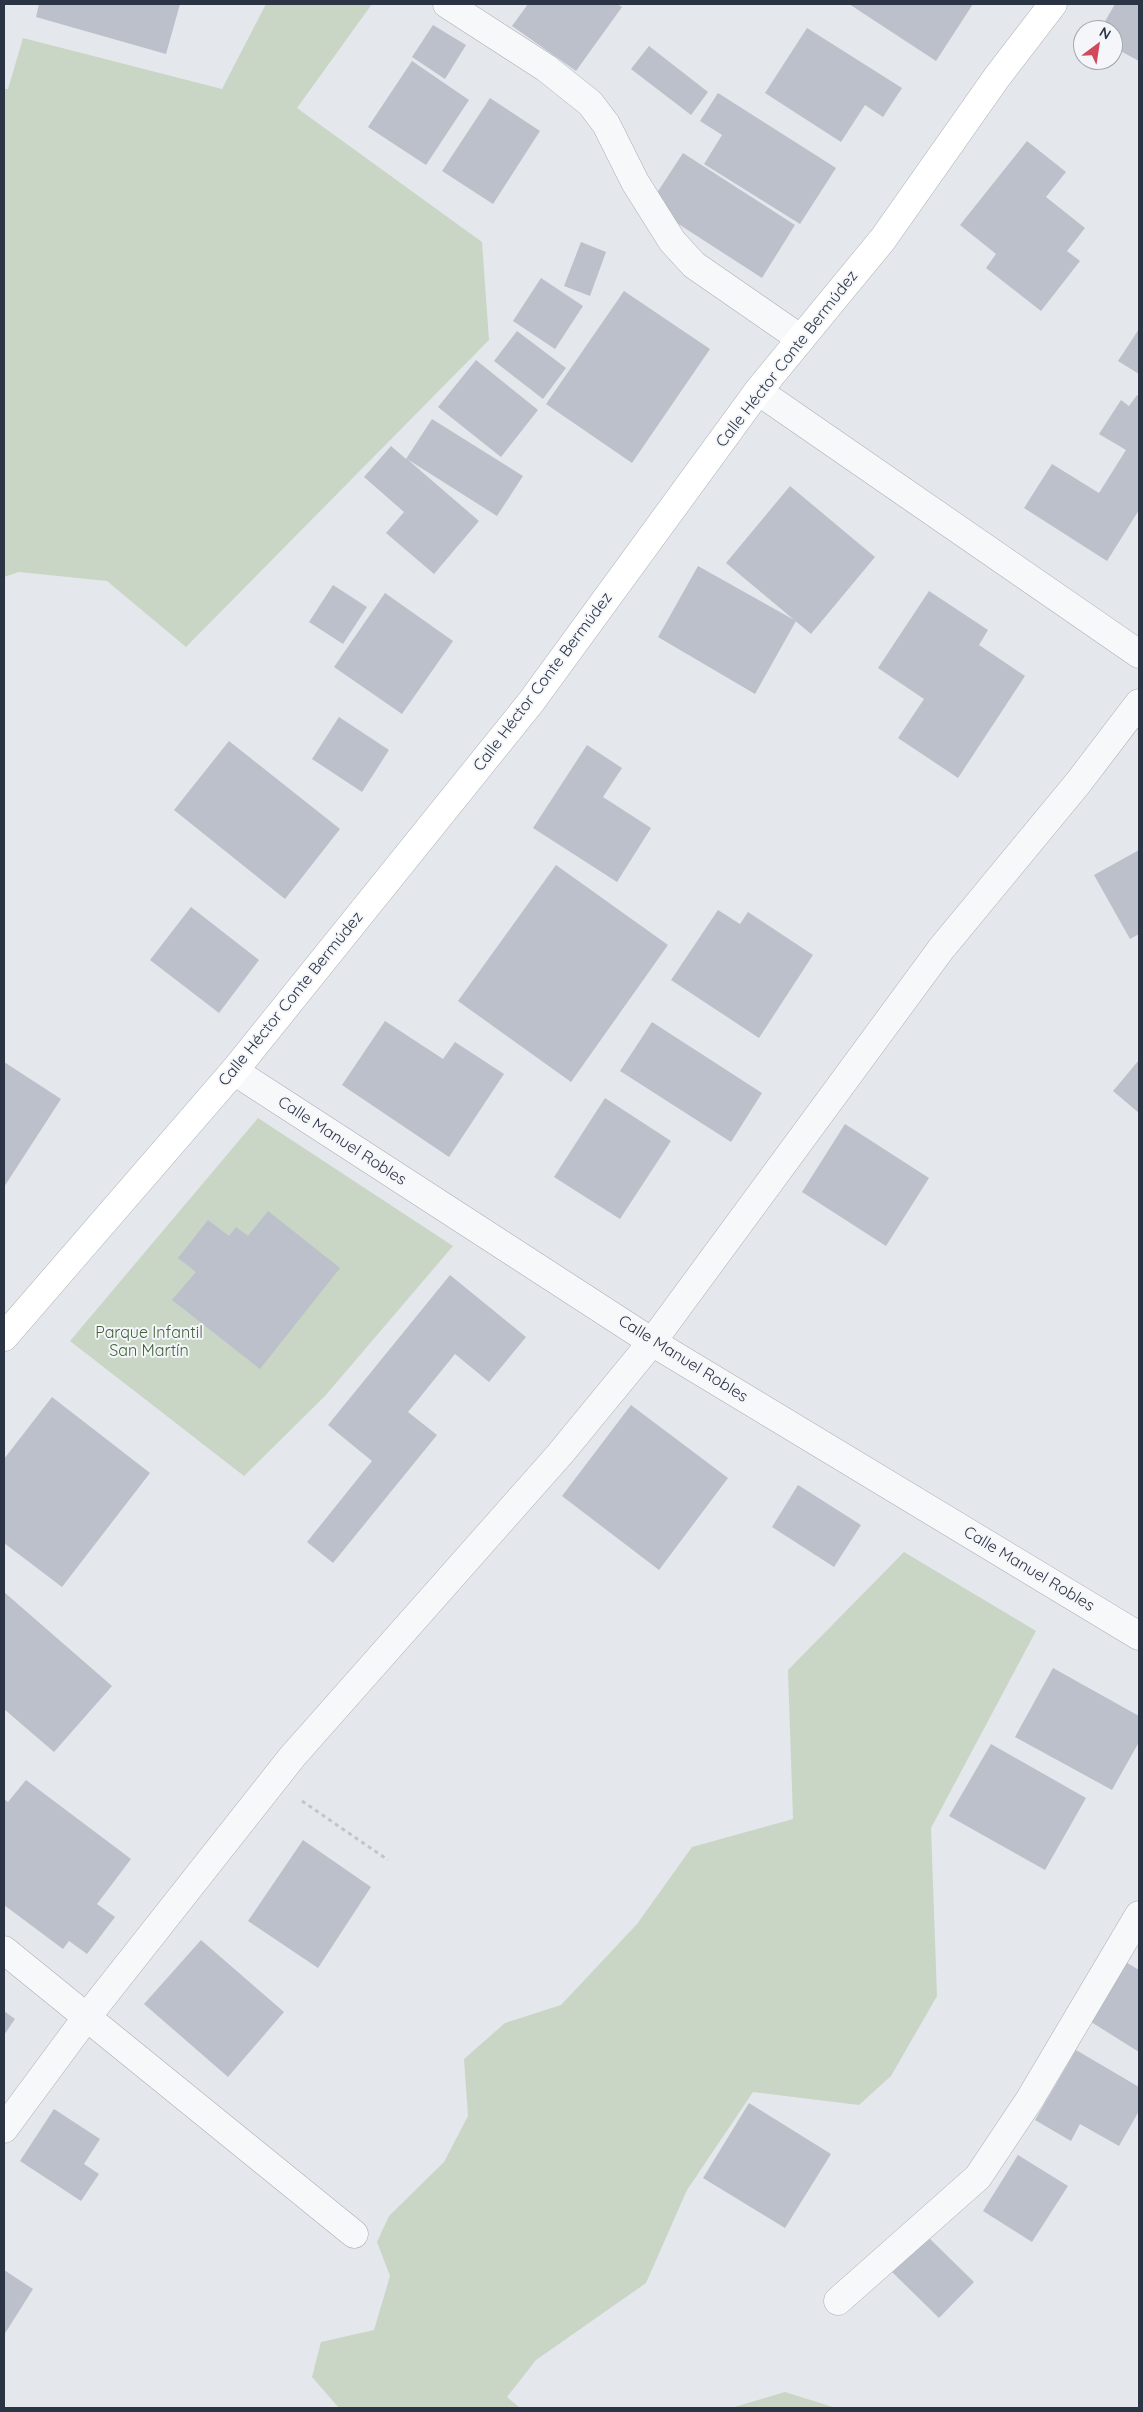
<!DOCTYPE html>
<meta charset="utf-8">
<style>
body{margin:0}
#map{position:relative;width:1143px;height:2412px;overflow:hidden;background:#e4e7ec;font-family:Quicksand,sans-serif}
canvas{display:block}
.frame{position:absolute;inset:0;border:5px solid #2b3445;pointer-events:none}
.north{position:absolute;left:1073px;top:20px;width:50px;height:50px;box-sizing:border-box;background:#f4f6f9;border:1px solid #a4a8b1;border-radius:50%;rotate:31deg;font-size:14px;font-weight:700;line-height:20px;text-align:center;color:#2b3445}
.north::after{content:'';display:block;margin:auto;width:18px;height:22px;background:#d1495b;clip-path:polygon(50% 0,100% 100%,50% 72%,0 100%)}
</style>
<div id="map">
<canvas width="1143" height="2412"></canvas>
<div class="frame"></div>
<div class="north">N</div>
</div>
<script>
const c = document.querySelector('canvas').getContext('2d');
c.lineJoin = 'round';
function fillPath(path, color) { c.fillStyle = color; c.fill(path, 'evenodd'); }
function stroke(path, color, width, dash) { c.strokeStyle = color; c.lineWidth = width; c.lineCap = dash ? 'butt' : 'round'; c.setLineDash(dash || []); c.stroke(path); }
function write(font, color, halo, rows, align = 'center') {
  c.font = font + ' Quicksand,sans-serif'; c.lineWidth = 4; c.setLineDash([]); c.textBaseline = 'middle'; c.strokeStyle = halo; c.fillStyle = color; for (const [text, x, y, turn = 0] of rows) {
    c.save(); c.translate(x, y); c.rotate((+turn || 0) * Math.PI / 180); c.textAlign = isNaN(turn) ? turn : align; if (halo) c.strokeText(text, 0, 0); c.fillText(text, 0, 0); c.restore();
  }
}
fillPath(new Path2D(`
 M266,4H372L297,108L482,242L489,340L186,647L107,581L19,572L4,577V89H8L23,38L222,89Z
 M258,1118L453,1246L325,1396L244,1476L70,1341Z
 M904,1552L1036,1631L931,1828L937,1996L891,2076L859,2105L753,2092L687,2190L646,2283L536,2360L507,2397L520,2408H339L312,2377L321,2342L374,2330L390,2276L377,2242L389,2216L444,2162L468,2116L464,2059L505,2023L561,2005L637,1924L692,1847L793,1819L788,1670Z
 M785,2392L836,2408H720H731Z`), '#c9d6c5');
fillPath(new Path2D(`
 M39,4H180L166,54L36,17Z
 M528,4H617L622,7L576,71L512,26Z
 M849,4H973L936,61Z
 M1115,4H1139V61L1113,47V30H1100Z
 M433,25L466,45L445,79L412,57Z
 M807,28L902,88L883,117L865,105L841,142L765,93Z
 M649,46L708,92L691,115L631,69Z
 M412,61L469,100L426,165L368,127Z
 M718,93L836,168L800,224L704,164L722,135L700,121Z
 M490,98L540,131L493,204L442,171Z
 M1027,141L1066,172L1046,197L1085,228L1067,251L1080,261L1041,311L986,268L996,254L960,225Z
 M683,153L795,225L762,278L649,205Z
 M581,242L606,252L590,296L564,286Z
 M541,278L583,306L555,349L513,321Z
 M624,291L710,349L632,463L546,404Z
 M1139,329V374L1118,361Z
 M517,331L566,368L543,399L494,361Z
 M476,360L538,410L501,457L438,407Z
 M1137,395L1139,397V510L1107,561L1024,508L1052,464L1099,493L1126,450L1099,434L1121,400L1129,406Z
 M432,419L523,476L497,516L407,459L479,521L434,574L386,533L404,512L364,477L391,446L406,459Z
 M790,486L875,557L811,634L726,563Z
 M698,566L796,621L755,694L658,637Z
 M333,585L367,607L343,644L309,622Z
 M929,591L988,630L979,645L1025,676L958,778L898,738L924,699L878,668Z
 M385,593L453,641L402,714L334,667Z
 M339,717L389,750L362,792L312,759Z
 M229,741L340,829L285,899L174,810Z
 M587,745L622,768L603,797L651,828L617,882L533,828Z
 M1139,850V934L1130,939L1094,875Z
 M556,865L668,945L571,1082L458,1001Z
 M191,907L259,960L219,1013L150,960Z
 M718,910L740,924L748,912L813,955L759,1038L671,980Z
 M385,1021L443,1059L455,1042L504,1074L449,1157L342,1085Z
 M652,1022L762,1093L731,1142L620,1071Z
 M1139,1060V1113L1113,1091Z
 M4,1062L61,1099L4,1187Z
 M605,1098L671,1141L620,1219L554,1177Z
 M845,1124L929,1178L886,1246L802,1192Z
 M268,1211L340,1268L260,1369L172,1300L196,1272L178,1258L208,1220L229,1236L236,1227L248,1236Z
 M450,1275L526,1337L489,1382L455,1354L408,1412L437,1435L333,1563L307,1542L372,1461L328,1425Z
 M52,1397L150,1473L62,1587L4,1543V1459Z
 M631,1405L728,1478L659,1570L562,1496Z
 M798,1485L861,1525L834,1567L772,1527Z
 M4,1592L112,1686L54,1752L4,1709Z
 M1053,1668L1139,1716V1742L1112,1790L1015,1737Z
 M991,1744L1086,1798L1045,1870L949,1816Z
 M26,1780L131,1859L97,1904L115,1917L87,1954L69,1941L63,1949L4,1905V1799L8,1802Z
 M303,1840L371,1887L318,1968L248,1921Z
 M201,1940L284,2012L228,2077L144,2004Z
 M1124,1961L1139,1970V2052L1088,2020Z
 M4,2011L15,2019L4,2035Z
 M1076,2050L1139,2087V2111L1119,2146L1080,2124L1071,2141L1035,2120Z
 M749,2103L831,2154L785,2228L703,2178Z
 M54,2109L100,2139L84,2164L99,2174L81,2201L20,2161Z
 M1018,2155L1068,2186L1032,2242L983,2211Z
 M926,2235L974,2282L939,2318L891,2271Z
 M4,2270L33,2289L4,2335Z`), '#bbc0ca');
const street = new Path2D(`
 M447,4L546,68L590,103L606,124L635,182L672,241L694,265L801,339
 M758,391L1139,654
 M234,1071L652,1342L1139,1636
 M4,1950L354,2234
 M4,2129L86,2018L292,1757L560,1454L652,1342L941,949L1078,783L1139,703
 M838,2301L978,2177L1030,2099L1139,1915`);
const secondary = new Path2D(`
 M4,1337L234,1071L531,702L758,391L883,239L997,77L1053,4`);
stroke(street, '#a9aeb7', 29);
stroke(secondary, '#a9aeb7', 29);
stroke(new Path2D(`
 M302,1801L388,1860`), '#c2c5cb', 3, [4, 4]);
stroke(street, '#f7f8fa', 28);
stroke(secondary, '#fff', 28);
write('16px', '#2b3445', '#f4f6f9', [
 ["Calle Héctor Conte Bermúdez",787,359,-52],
 ["Calle Héctor Conte Bermúdez",543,682,-53],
 ["Calle Héctor Conte Bermúdez",291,999,-51],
 ["Calle Manuel Robles",342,1141,33],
 ["Calle Manuel Robles",683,1359,32],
 ["Calle Manuel Robles",1029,1569,31]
]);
write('16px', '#3f6138', '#f4f6f9', [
 ["Parque Infantil",149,1333],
 ["San Martín",149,1351]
]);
</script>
